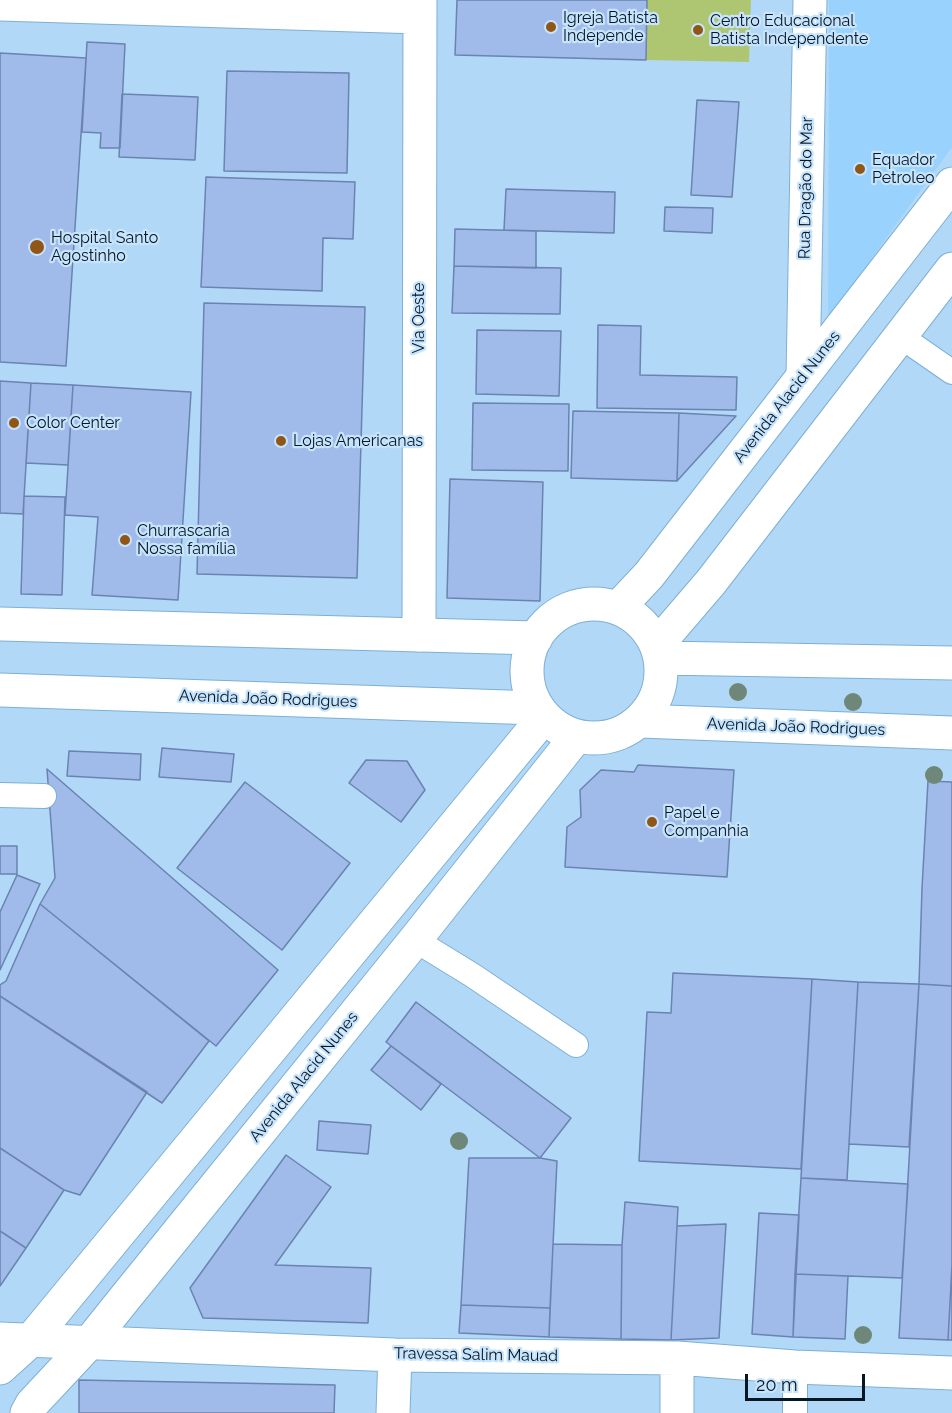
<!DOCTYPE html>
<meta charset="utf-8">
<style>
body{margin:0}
#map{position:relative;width:952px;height:1413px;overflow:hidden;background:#b1d9f7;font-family:Raleway,sans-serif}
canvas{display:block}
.scale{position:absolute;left:745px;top:1374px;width:120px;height:27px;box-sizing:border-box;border:3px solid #041724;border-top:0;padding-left:8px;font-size:18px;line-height:21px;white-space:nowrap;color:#041724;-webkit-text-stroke:4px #c7e4fc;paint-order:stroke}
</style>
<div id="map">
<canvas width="952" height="1413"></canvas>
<div class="scale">20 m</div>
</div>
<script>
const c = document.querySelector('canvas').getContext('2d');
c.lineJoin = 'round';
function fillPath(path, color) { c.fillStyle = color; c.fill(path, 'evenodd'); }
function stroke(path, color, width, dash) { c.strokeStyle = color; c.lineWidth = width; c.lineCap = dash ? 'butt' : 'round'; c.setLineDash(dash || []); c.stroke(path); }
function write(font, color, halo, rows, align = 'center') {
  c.font = font + ' Raleway,sans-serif'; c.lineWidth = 4.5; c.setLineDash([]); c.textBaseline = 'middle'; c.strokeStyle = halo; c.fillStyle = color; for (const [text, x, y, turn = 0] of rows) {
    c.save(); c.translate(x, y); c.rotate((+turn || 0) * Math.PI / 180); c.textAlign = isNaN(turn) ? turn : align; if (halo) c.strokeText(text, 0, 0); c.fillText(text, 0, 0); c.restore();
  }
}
fillPath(new Path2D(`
 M829,0H952V147L828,319Z`), '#99d2fd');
fillPath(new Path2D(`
 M647,0H751L749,62L646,60Z`), '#aec672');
const building = new Path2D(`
 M457,0H647L646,60L455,55Z
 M87,42L125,44L120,148H100L101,133L82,132Z
 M0,53L86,58L66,366L0,362Z
 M227,71L349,73L347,173L224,171Z
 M122,94L198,97L195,160L119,157Z
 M697,100L739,102L732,197L691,195Z
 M206,177L355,182L353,239L323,238L322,291L201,287Z
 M506,189L615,192L614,233L504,230Z
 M665,207L713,208L712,233L664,231Z
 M455,229L536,231V268L454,266Z
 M454,266L561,268L560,314L452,313Z
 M204,303L365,307L357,578L197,574Z
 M598,325L641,326L640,375L737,377L736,410L597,408Z
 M477,330L561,331L559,396L476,394Z
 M0,381L31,383L23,514L0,513Z
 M31,383L73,385L68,465L26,463Z
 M73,385L191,392L178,600L92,595L98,517L65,515Z
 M473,403L569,404L568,471L472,470Z
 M573,411L679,413L677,481L571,478Z
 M679,413L736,416L677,481Z
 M450,479L543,482L540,601L447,598Z
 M24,496L65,497L62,595L21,594Z
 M162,748L234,754L231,782L159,777Z
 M69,751L141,754L140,780L67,776Z
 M366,760L407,761L425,790L401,822L349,783Z
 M638,765L734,770L727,877L565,867L567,827L581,817L580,790L601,770L634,772Z
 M47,769L278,970L216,1046L40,904L55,878Z
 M928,781L952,782V986L919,984L922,888Z
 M245,782L350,863L282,950L177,868Z
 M0,846H17V874H0Z
 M17,875L40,884L0,970V912Z
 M40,904L209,1041L162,1103L0,996V985L6,981Z
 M673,973L812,979L801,1169L639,1161L647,1012L671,1013Z
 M812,979L858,982L847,1180L801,1178Z
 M858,982L919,984L909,1147L849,1144Z
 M919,984L952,986V1265L948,1340L899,1338Z
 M0,996L147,1092L80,1195L64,1190L0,1148Z
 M416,1002L571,1118L540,1158L386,1042Z
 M391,1046L441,1084L421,1110L371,1070Z
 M319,1121L371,1125L368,1154L317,1150Z
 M0,1148L64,1190L26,1248L0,1231Z
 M286,1155L331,1187L275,1265L371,1268L368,1323L203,1318L190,1288Z
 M469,1158H540L557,1161L550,1308L461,1305Z
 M801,1178L908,1184L902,1278L795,1274Z
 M625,1202L678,1207L671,1340L621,1339L622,1245Z
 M759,1213L799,1215L793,1337L752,1334Z
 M726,1224L719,1338L671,1340L677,1226Z
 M0,1231L26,1248L0,1286Z
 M553,1244L622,1245L621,1339L549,1337Z
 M952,1265V1340H948Z
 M795,1274L848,1276L845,1339L793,1337Z
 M461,1305L550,1308L549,1337L459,1333Z
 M79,1380L335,1385L334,1413H79Z`);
fillPath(building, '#a0baea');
stroke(building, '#6a83b0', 1.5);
const service = new Path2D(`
 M900,336L952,372
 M0,795L44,796
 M415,940L472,975L576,1045
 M795,1413V1367`);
const minor = new Path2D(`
 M0,4L419,17
 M803,376L810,0
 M419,635L420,0
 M0,1339L395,1355L677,1358L795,1367L952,1373
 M393,1413L395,1355
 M677,1413V1358`);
const tertiary = new Path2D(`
 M527 671a67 67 0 1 1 134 0a67 67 0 1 1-134 0Z
 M618,608L649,575L952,184
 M0,624L536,638
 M657,645L711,582L952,269
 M661,658L952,663
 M0,690L537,708
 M641,721L952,733
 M0,1368L31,1340L544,717
 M27,1413L32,1404L89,1343L125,1298L415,940L576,737`);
stroke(service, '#7eafd4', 26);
stroke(minor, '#7eafd4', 35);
stroke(tertiary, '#7eafd4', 35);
stroke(service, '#fff', 24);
stroke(minor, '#fff', 33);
stroke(tertiary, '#fff', 33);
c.fillStyle = '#6e8778';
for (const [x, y] of [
 [738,692],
 [853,702],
 [934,775],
 [459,1141],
 [863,1335]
]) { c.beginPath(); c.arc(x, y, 9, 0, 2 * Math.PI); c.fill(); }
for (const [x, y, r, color] of [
 [551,27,6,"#915616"],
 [698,30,6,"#915616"],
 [860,169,6,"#915616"],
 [37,247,8,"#915616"],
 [14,423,6,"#915616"],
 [281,441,6,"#915616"],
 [125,540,6,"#915616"],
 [652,822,6,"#915616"]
]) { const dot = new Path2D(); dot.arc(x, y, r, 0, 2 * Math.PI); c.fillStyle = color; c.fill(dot); stroke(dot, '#c7e4fc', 2); }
write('16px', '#041724', '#c7e4fc', [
 ["Igreja Batista",563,18],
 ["Independe",563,36],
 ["Centro Educacional",710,21],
 ["Batista Independente",710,39],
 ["Equador",872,160],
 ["Petroleo",872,178],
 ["Hospital Santo",51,238],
 ["Agostinho",51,256],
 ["Color Center",26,423],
 ["Lojas Americanas",293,441],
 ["Churrascaria",137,531],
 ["Nossa família",137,549],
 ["Papel e",664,813],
 ["Companhia",664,831]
], 'left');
write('16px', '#041724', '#c7e4fc', [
 ["Rua Dragão do Mar",806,188,-89],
 ["Via Oeste",419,318,-90],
 ["Avenida Alacid Nunes",787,397,-52],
 ["Avenida João Rodrigues",268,699,2],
 ["Avenida João Rodrigues",796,727,2],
 ["Avenida Alacid Nunes",304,1077,-51],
 ["Travessa Salim Mauad",476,1355,1]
]);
</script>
